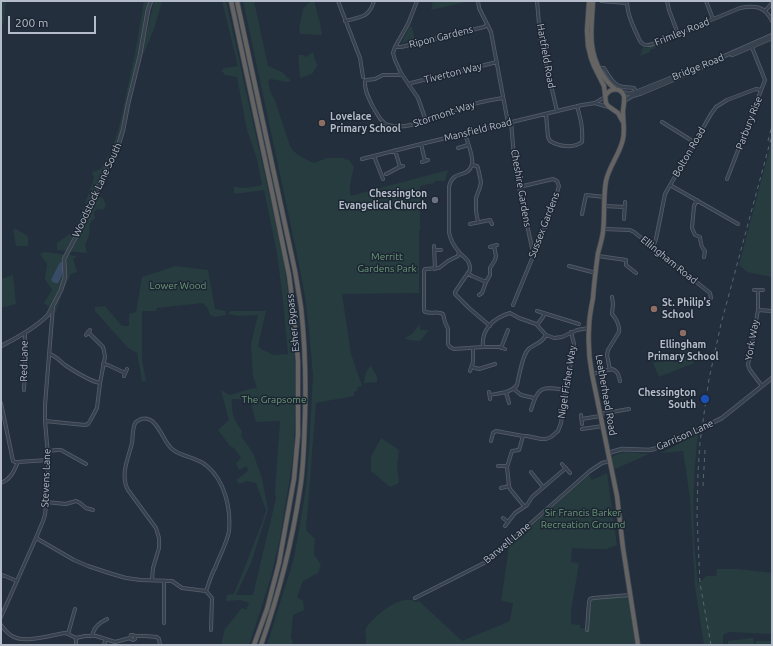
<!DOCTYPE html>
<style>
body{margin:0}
#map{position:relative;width:773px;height:646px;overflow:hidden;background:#242f3e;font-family:Ubuntu,sans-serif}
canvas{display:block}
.frame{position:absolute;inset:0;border:2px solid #b4bcc9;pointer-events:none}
.scale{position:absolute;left:8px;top:16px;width:88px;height:18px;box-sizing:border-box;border:2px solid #b4bcc9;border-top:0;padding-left:5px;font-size:12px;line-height:14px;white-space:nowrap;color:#b4bcc9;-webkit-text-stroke:3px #1d2633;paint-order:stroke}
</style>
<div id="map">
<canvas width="773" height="646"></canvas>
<div class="frame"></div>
<div class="scale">200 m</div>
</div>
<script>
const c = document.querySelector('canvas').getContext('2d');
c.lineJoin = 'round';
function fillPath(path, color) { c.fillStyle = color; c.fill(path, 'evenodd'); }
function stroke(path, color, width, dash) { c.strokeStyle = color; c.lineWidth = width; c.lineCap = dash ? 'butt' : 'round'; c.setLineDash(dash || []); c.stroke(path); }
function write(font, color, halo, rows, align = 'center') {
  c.font = font + ' Ubuntu,sans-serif'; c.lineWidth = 3; c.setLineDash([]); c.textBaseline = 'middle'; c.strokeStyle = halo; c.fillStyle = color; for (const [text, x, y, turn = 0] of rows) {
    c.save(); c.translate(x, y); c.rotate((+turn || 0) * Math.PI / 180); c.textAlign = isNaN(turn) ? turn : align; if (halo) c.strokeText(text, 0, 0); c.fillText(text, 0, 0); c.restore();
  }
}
fillPath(new Path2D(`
 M1,1H6L4,22L1,29Z
 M144,1H149L122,128L117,143L92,195L103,198L106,205L103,210L98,209L94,212L95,218L90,223L89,235L85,245L87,253L57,250V243L75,230L93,182L94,178L92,172L101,169L111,151L119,128L136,48Z
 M154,1H162L154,29L144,53H142Z
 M222,1H226L283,257L290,306L296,373L294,449L290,477L280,538L271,577L260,612L249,645H221L225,629L242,608L246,610L249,603L240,600L226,601L227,595L234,594L262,523L266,510L256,483L247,481L239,484L236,480L248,471L247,466L239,470L236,463L241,458L234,448L230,446L218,430L229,420L221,390L230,395L250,389L257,388L253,376L251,344L258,315L238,316L229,314L230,311H266L258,346L262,350L268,352L273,355L288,354L283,300L277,253L264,190L234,194V187H235L247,188L262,185L257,159L247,130L237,77L225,75L221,70L225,68L238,66ZM232,399H250L256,422L280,421L275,491L276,498L253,595H236L251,563L268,510L262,478L253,453L241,436L242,431C234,421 231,412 232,399Z
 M243,1H254L268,66L282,72L291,81L288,82L270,79L268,82L271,93L275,100L290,146C295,155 305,159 314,163L327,158H344V159L349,160L354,167L350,184V196L448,170L445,181H434V183L420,186V230H419V293L342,294L351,354L362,386L358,387L357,391L354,392V396L316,403L306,530L315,539L314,554L321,565L318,573L303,581L297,597L303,601L304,610L293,615L291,637L293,642L292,645H267L294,558L306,488L309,449L313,376L309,330L305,296L296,250Z
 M311,1H314L320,23L322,35L300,34L299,29L303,9Z
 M433,1H470L431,10Z
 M410,26L412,27L415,40L401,43Z
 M671,39L672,41L650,50V52L640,56L643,47L647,48Z
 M313,52L316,63L318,64L312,74L300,78L298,55H303L306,57Z
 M772,140V277L747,272L739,265Z
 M16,229L28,236V246H16L13,230Z
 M45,252L77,256L73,259L77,272L71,274L62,293L56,312L44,303L52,290L45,279L47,264L40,254Z
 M176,266L208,270L215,309L225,311L226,315L215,317L210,315L208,309L203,303L157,308L156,311H142V359L146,381H142L137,353L128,348L95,311V307L105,306L122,326H129V314L136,312L142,277Z
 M13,275L16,304L1,308V279Z
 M420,324V330H429L420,341L409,340L405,338L412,334Z
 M688,348L694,363L659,377L653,363Z
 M371,366L377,377V382L364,383C365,376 366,370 371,366Z
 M698,434C692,484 692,535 698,584L706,576H716L717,569H738L772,573V634L729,632L723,635V645H704L695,587L690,498L683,451L661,453Z
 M381,438L399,450L397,466L399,483L390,487L371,471V457Z
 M627,452L649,454L615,469L612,459L613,456L621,453Z
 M607,473L617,545L606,549H590L572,548L571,562L579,563L571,611V624L580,625V628L589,629L590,601L593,599L628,596L635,645H366V636L365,631C366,628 367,625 370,623C378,613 403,593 416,602L419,601L462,641L510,621L513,603L501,601L509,546L589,475L592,480Z
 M753,638L754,645H728V641Z
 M756,641H772V645H756Z`), '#263c3f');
fillPath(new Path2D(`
 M60,262H62C65,270 62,276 58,283H54L51,280Z`), '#394c67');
const minor = new Path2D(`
 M338,1L360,58L363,77
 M417,1L408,24L395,47L393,53L395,60L401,73L418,98L426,121
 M478,1L479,8L491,32L508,123
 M537,1L540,36L546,64L557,111
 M601,1L627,3
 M627,1C627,15 634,28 640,41C643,46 647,46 653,44L740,8C755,5 765,6 772,21
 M667,1L669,10L678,34
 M706,1L713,19
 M765,11L772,3
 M345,21C360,17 369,18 374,1
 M395,47H401L484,27L487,25
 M600,69L602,68H604C609,76 614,87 625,87C628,88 631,87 634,88L636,92
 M401,73L399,75H383L375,79L366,80L365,81C364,90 369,99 373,107C377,113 381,123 388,125C409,132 444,113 464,107C477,102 490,100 503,98
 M409,85L411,83L497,62
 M595,103L605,97
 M546,114L548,137L550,141C558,146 573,149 582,142C583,128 581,120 577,106
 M511,122L515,168L532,248L535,252
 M662,122L694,142
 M465,134C467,141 474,157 472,164C468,180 453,168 449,187V232C450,240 454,246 459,252C465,259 470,259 470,270L455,292V294L469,308L490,326
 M421,144L425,161
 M458,148L468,145
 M395,150L400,167
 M374,156L383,179
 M362,159L421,144L582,105L595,103L608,107
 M422,162L428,160
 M472,165L477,166L478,168L481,182L480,187L476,198V211L478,222
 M386,174C392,172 397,167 403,166
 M727,179L765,80L751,45
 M670,185L738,224
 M697,200L694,206L692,228L695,235L700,237C701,243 700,246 705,251L704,257
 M604,206L624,207
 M582,214L586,195L605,197
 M624,219L625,202
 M470,224L490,220L492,224
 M604,229L630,230L634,232L710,293L711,298
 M434,246L435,269
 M490,247L497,245
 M653,247L656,239L665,194L711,114L716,107L727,100L756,89L761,90
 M435,250H441
 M459,252L458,256L448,261L439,268L425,269L424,271V310L425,312C431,314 438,311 443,314L445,322L448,329V344L450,347L454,349L483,347C481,330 493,318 510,313L519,318L536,324L546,335L554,338L562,337L577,330L589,328
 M598,256L626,260V265L636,273
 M569,266L596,273
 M469,274L472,276L486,282
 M754,290H763
 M758,290V310L748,365L750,370L762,386
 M479,295L482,293L486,282L490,275V268L495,260L496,256L494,246
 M513,305L550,215L559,186L557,181L553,179L519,187
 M758,310L772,311
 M537,311L579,324
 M537,325L543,317L544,314
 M86,335L90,330
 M483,347H500L505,349
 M501,348L508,330
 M49,354C55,355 60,361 65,365C74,371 89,381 100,383
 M103,364L108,365L125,373
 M472,367L479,369L495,364
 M610,370L607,355L608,350L619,332C620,326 616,318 612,314L613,304L612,297
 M470,371L473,362V348
 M592,374L612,369C618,371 619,376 620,381
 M124,376L127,369
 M514,389L521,395L534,398
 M24,390L25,369V333
 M489,392L490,399
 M506,392L509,403
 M490,395C499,393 511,393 517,385C519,376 522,358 527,351C532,344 541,345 546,335
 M1,403L13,461L15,462H18L48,460
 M531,410C538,385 542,387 566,390
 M600,414L629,409
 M581,415L582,424
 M582,419L600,416
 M45,421L85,425L88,424L90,421L97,408L100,383L105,357L104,351L103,347L88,332
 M582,429L603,426
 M491,441L493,433L496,431L523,436
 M48,451L57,450H61L86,464
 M562,464L570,473
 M498,466H507
 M531,472L543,487
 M1,483C11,479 14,471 18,462
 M501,488L509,486
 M46,502L66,504L76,501L80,503L86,508L93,510
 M524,506L510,489L509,486L507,467L512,451L519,450L523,436H527L541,439H546L551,437L558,431L561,423L566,390L574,344L571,332
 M503,518L508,522
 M505,526L515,513L527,505L532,497L566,468
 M36,538L74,560L88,566L109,573L126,578L141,580L172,581L182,588L206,591
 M1,575L5,576L17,581
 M152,580L153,568L159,548V538L156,528L128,490C120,475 128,459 132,443C133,438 132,426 136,422C137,421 140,420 141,419C158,415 162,441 172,449C181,457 197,457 207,466C225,481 231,509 229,531C227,543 219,557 215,568C211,575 209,583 206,591
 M206,591L212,598L211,630
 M415,598L488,561L590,471L602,463L610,461
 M1,617L36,538L43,521L45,515L48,485V455L45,421V405L53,306
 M164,623V581
 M1,625C4,629 8,634 12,636C25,644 51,635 65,633L68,634L76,638L85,636H96L115,642L130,638L131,635H133L135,636V639L133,640L131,639L130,638
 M587,630L589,602L590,599L593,598L630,595
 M68,634L75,609
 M92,636C94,627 99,623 107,619
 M135,636H145L157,637L159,639L160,645
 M76,645V638
 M104,645L106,639`);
const tertiary = new Path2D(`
 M732,55L772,38
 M622,92L629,94L636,92L711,62L772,35
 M624,101L632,96L642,93L701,68
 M1,346C17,338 35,328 48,315L61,290L65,277L64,259L81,227L92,199L119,143L123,130L128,104L140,55L148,10L151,1
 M704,427L722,418L772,378
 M608,453L622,449L649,450L654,449L696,431`);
const trunk = new Path2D(`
 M231,1L272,192L289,275L293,306L298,361V435L294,479L279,563L267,609L254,645
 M237,1L295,271C297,283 299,295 301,307C305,343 306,380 305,416C304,440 304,465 300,489C292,543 279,594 261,645
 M589,1L587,31L588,46L591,58L594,66L604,86L606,103L608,106L618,113L623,122
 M593,1C592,27 587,48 601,72C605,79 609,84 615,89
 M606,95C610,88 621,87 624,96C625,101 623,107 623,112C623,121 625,130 623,139C620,154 609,166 606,181C603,197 605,215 603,232C602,239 600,246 598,253C596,268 594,283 593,298C591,308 589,318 589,328C588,343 589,359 592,374L617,496L623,548L638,645`);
stroke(minor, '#565f6c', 4);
stroke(tertiary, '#565f6c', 4.5);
stroke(trunk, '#434c59', 5.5);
stroke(minor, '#38414e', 2.5);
stroke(tertiary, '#38414e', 3);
stroke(trunk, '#656462', 4);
stroke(new Path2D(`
 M768,141L772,125
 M703,486L705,450
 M711,645L700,583L699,562L697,515L698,473L700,442L709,379L721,324L772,135`), '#5a6575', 1, [4, 4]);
const tertiaryBridge = new Path2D(`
 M696,431L704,427`);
stroke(tertiaryBridge, '#565f6c', 4.5, []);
stroke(tertiaryBridge, '#38414e', 3);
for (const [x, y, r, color] of [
 [322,123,4,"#8d6e63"],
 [435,200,4,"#6b7280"],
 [654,309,4,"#8d6e63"],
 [683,333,4,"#8d6e63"],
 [705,399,5,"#1a4fb4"]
]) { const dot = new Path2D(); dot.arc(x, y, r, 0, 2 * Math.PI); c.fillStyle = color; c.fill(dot); stroke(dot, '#1d2633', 1.5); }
write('10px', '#b4bcc9', '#1d2633', [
 ["Frimley Road",682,32,-22],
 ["Ripon Gardens",441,37,-14],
 ["Hartfield Road",546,56,80],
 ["Bridge Road",698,67,-22],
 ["Tiverton Way",453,73,-14],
 ["Stormont Way",444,114,-18],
 ["Parbury Rise",749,123,-69],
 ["Mansfield Road",478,130,-14],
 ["Bolton Road",689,152,-60],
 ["Cheshire Gardens",521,188,80],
 ["Woodstock Lane South",97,190,-65],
 ["Sussex Gardens",544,225,-69],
 ["Ellingham Road",669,260,39],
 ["Esher Bypass",293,323,-96],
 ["York Way",752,340,-80],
 ["Red Lane",24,361,-89],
 ["Nigel Fisher Way",567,382,-81],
 ["Leatherhead Road",606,395,80],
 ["Garrison Lane",685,435,-24],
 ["Stevens Lane",46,478,-88],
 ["Barwell Lane",507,543,-40]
]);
write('bold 10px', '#b4bcc9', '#1d2633', [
 ["Lovelace",330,117],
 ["Primary School",330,129],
 ["Chessington",427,194,"right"],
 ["Evangelical Church",427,206,"right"],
 ["St. Philip's",662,303],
 ["School",662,315],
 ["Ellingham",683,345,"center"],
 ["Primary School",683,357,"center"],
 ["Chessington",696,393,"right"],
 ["South",696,405,"right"]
], 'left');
write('10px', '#6b9a76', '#1d2633', [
 ["Merritt",387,257],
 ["Gardens Park",387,269],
 ["Lower Wood",178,286],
 ["The Grapsome",274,400],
 ["Sir Francis Barker",583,513],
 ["Recreation Ground",583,525]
]);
</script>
